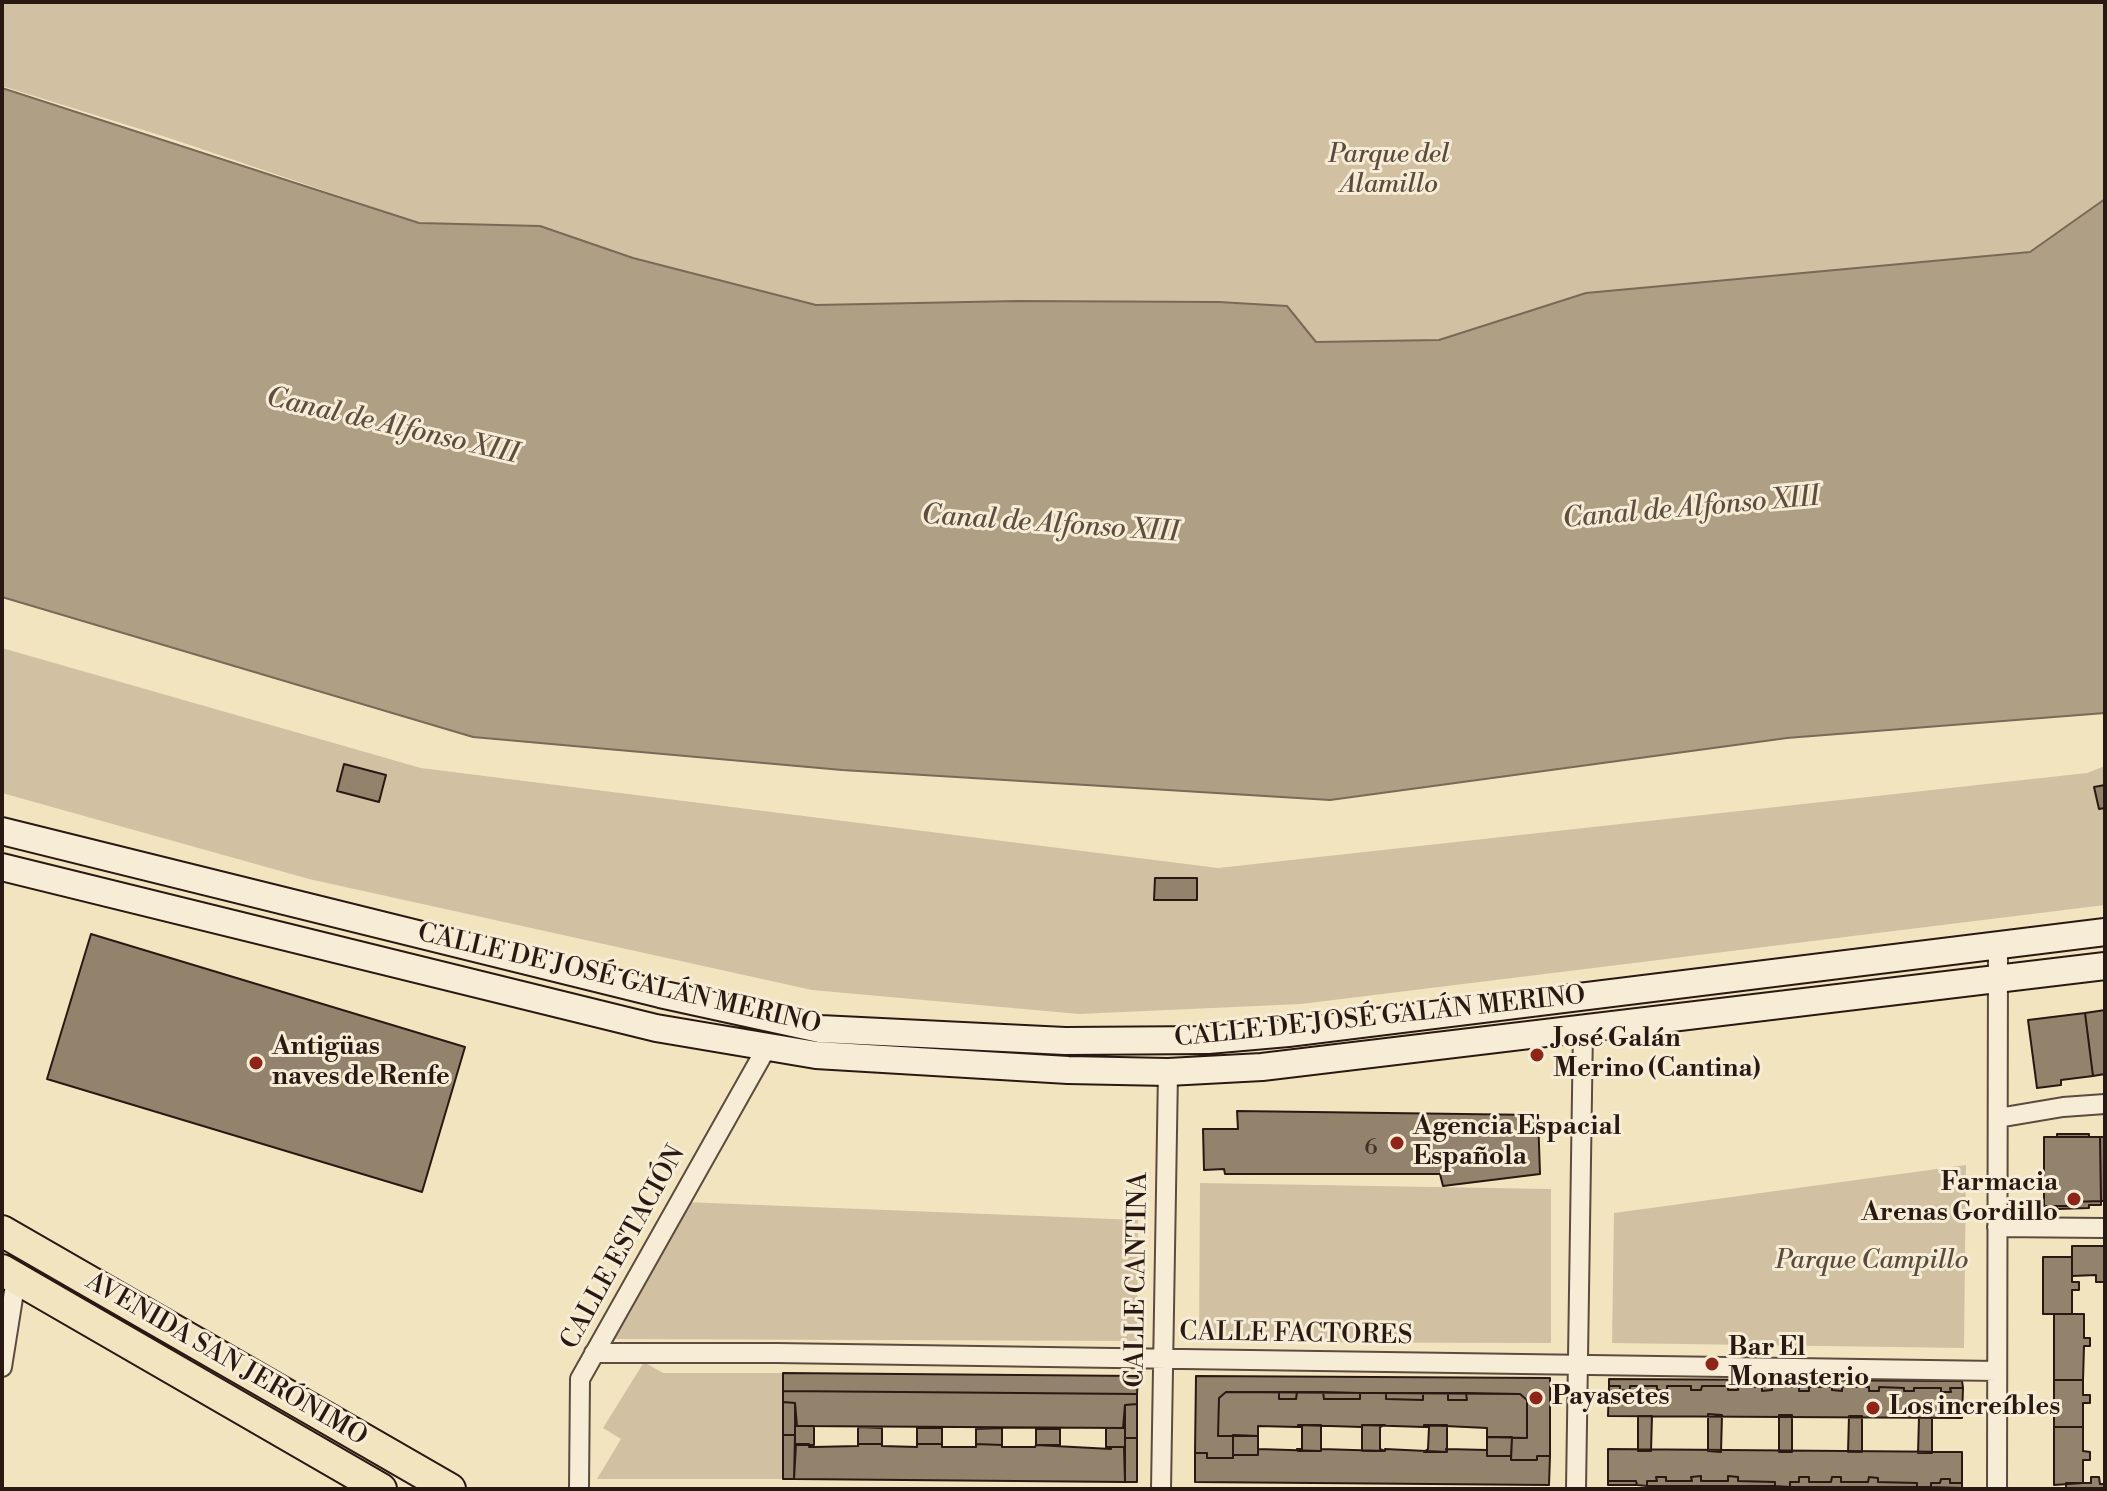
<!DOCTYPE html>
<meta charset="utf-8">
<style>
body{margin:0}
#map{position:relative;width:2107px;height:1491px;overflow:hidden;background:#f3e4c0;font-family:"Libre Bodoni",serif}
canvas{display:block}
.frame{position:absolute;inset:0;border:4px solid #2a1812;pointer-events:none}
</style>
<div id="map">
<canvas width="2107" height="1491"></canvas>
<div class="frame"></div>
</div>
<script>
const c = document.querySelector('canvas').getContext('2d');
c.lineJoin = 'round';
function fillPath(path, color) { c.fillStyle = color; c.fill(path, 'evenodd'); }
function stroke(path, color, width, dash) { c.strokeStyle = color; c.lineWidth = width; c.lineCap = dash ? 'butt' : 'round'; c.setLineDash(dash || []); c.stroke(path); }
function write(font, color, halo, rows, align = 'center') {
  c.font = font + ' "Libre Bodoni",serif'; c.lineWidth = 6; c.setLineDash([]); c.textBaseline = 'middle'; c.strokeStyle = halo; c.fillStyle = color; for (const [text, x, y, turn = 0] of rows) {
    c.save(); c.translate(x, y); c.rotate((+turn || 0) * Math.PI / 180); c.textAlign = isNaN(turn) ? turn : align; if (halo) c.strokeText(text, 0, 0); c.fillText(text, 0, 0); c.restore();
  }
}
fillPath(new Path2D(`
 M2,2H2105V199L2031,252L1586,293L1439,340L1316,342L1286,306L1219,302L1017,301L816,305L633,258L541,226L419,223L175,140L2,86Z
 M2,648L421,768L1218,868L2087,773L2105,766V905L1301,1004L1079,1014L812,990L309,879L2,793Z
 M1966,1165L1964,1348L1612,1343L1614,1213Z
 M1200,1183L1551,1189V1343L1199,1342Z
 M685,1202L1138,1220L1137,1341L605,1339Z
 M644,1362L663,1373H783V1479H597L621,1439L603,1428Z`), '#d1c1a2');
const water = new Path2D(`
 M2,88L419,223L540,226L633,258L816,305L1017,301L1219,302L1287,306L1316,342L1439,340L1586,293L2030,252L2105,199V713L1787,738L1330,800L842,770L473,737L2,597Z`);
fillPath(water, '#af9f85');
stroke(water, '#7a6957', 2);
const building = new Path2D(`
 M344,764L386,775L379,802L337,791Z
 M2105,785V808L2099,809L2094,787Z
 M1155,878H1197V900H1154Z
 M91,934L465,1047L422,1192L47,1079Z
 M2105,1010V1074L2093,1076L2085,1013Z
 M2085,1013L2093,1076L2061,1080V1085L2037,1088L2028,1020Z
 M1237,1111L1538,1115L1540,1174L1443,1186L1440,1174H1225L1224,1169L1204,1170L1203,1129H1238Z
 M2057,1134H2089V1137H2057Z
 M2044,1137H2100L2101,1201L2071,1202L2070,1206H2044Z
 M2100,1137H2105V1201H2101Z
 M2101,1201V1205H2089V1208L2057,1209V1206H2070L2071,1202Z
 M2072,1246H2105V1282H2096V1275L2072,1276Z
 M2043,1257H2072V1282H2079V1290H2072V1314H2043Z
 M2054,1314H2084V1338H2090V1346H2084L2083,1380H2054Z
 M783,1373L1138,1376L1137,1394L783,1391Z
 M1196,1376L1550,1378V1456H1537V1460H1511L1512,1438H1527V1400L1520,1394L1226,1392L1219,1398L1218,1436H1233V1458H1207V1453H1195Z
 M1609,1379L1962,1381L1963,1388H1950L1951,1392H1941V1388H1914V1391H1904V1388L1879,1387V1391H1869V1387H1842V1391L1832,1390V1387H1809V1391H1799V1387H1772V1390L1762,1391V1387H1738V1390H1728V1386H1702L1701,1390H1691V1386H1667V1390H1657V1386H1630V1390H1620V1386H1609Z
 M2054,1380H2083V1395H2090V1403H2083V1427H2054Z
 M1609,1386H1620V1390H1630V1386H1657V1390H1667V1386H1691V1390H1701L1702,1386H1728V1390H1738V1387H1762V1391L1772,1390V1387H1799V1391H1809V1387H1832V1390L1842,1391V1387H1869V1391H1879V1387L1904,1388V1391H1914V1388H1941V1392H1951L1950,1388H1963L1962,1418L1608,1416Z
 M783,1391L1137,1394V1404L1125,1405L1123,1428L797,1426L795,1403L783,1402Z
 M1226,1392H1279V1399H1296L1297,1392H1323L1324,1399H1360V1393H1386V1399L1423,1400V1393H1448V1400H1467L1466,1393L1520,1394L1527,1400V1438L1487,1437V1428L1424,1425V1427L1362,1425V1427L1298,1425V1427L1258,1426V1436H1218L1219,1398Z
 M1279,1392H1297L1296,1399H1279Z
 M1323,1392L1360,1393V1399H1324Z
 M1386,1393H1423V1400L1386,1399Z
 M1448,1393H1466L1467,1400H1448Z
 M783,1402L795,1403V1435H783Z
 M1137,1404V1438H1125V1405Z
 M1708,1414L1722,1415L1721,1452L1708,1451Z
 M1779,1415H1792V1452H1779Z
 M1638,1416H1652L1651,1451H1638Z
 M1849,1416H1862V1452H1848Z
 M1919,1418H1932V1453H1918Z
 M1298,1425H1321V1451H1298L1297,1449H1302V1427H1298Z
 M1362,1425H1385L1380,1427V1449L1385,1451H1362Z
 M1424,1425H1447V1452H1424L1428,1449L1429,1427H1424Z
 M795,1426H814V1445H795Z
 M858,1427L882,1428V1444H858Z
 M2054,1427H2083V1451L2090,1452V1460H2083V1483L2054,1485Z
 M917,1428H942V1444H917Z
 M1002,1428V1445L976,1444V1429Z
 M1106,1428H1125V1447H1106Z
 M1036,1429H1060V1445H1036Z
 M783,1435H795L794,1479H783Z
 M1233,1435L1258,1436V1455H1233Z
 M1487,1437H1512L1511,1456H1487Z
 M1125,1438H1137V1482H1125Z
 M796,1444H809V1447H814L858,1446V1444H882V1446L917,1447V1444H942V1447H976V1444L1002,1445V1447H1035L1036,1445L1111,1449V1447H1124L1125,1482L794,1479Z
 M1258,1449L1321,1451V1449L1385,1451V1449L1447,1452L1446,1449L1487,1450V1456H1511V1460H1537V1456H1550L1549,1485L1195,1482V1453H1207V1458H1233V1455H1258Z
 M1608,1449L1962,1452V1483H1950V1479H1941L1940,1483H1931V1487H1917V1483L1878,1482V1478L1869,1477L1868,1482H1841V1477H1832L1831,1482H1809V1477H1799V1482H1790V1487L1775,1486V1482L1738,1481V1477L1728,1476V1481H1701V1476L1691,1477L1692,1481H1666V1477H1656L1657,1481H1647V1486L1637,1485L1636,1481H1608Z
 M1701,1476V1481H1728V1476L1738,1477V1481L1775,1482V1486H1647V1481H1657L1656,1477H1666V1481H1692L1691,1477Z
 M1799,1477H1809V1482H1831L1832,1477H1841V1482H1868L1869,1477L1878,1478V1482L1917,1483V1487H1790V1482H1799Z
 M2091,1477H2099L2100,1484H2105V1489H2066V1483H2091Z
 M1941,1479H1950V1483H1962V1488L1931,1487V1483H1940Z
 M1608,1481H1636L1637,1485H1608Z`);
fillPath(building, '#93826c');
stroke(building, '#2a1812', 2);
const street = new Path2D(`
 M1998,1118L2063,1107L2105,1104
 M1997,1227L2105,1228
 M594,1353H776L1997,1371
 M2,1367L16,1279
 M579,1489L580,1379L767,1047
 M1161,1489L1168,1072
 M1576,1489L1583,1029
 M1997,1489L1998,946`);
const secondary = new Path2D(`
 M2,831L660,994L820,1029L1065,1041L1208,1040L1288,1033L2105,932
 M2,867L656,1028L816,1055L1068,1070L1168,1072L1262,1067L2105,966`);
const primary = new Path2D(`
 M2,1231L450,1489
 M2,1270L381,1489`);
stroke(street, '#5c4b3e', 22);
stroke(secondary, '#2a1812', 30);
stroke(primary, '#2a1812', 34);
stroke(street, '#f7edd6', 18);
stroke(secondary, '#f7edd6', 26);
stroke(primary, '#f3e4c0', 30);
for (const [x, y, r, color] of [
 [1537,1055,8,"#8f2418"],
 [256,1063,8,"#8f2418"],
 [1397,1143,8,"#8f2418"],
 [2074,1199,8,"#8f2418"],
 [1712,1364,8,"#8f2418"],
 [1536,1398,8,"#8f2418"],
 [1873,1408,8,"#8f2418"]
]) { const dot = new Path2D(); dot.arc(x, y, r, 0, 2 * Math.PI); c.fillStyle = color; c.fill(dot); stroke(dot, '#f7edd6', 3); }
write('22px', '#443228', null, [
 ["6",1371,1149]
]);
write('italic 26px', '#5c4b3d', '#f7edd6', [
 ["Parque del",1389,156],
 ["Alamillo",1389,186],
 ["Parque Campillo",1872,1262]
]);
write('26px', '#2a1812', '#f7edd6', [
 ["CALLE DE JOSÉ GALÁN MERINO",619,980,13],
 ["CALLE DE JOSÉ GALÁN MERINO",1380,1018,-6],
 ["CALLE ESTACIÓN",624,1248,-61],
 ["CALLE CANTINA",1138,1280,-89],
 ["CALLE FACTORES",1296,1335,1],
 ["AVENIDA SAN JERÓNIMO",226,1360,30]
]);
write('bold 26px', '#2a1812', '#f7edd6', [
 ["José Galán",1553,1040],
 ["Merino (Cantina)",1553,1070],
 ["Antigüas",272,1048],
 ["naves de Renfe",272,1078],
 ["Agencia Espacial",1413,1128],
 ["Española",1413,1158],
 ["Farmacia",2058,1184,"right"],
 ["Arenas Gordillo",2058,1214,"right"],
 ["Bar El",1728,1349],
 ["Monasterio",1728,1379],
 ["Payasetes",1552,1398],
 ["Los increíbles",1889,1408]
], 'left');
write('italic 28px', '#5f4e40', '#f7edd6', [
 ["Canal de Alfonso XIII",392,427,13],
 ["Canal de Alfonso XIII",1691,509,-5],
 ["Canal de Alfonso XIII",1050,525,4]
]);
</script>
